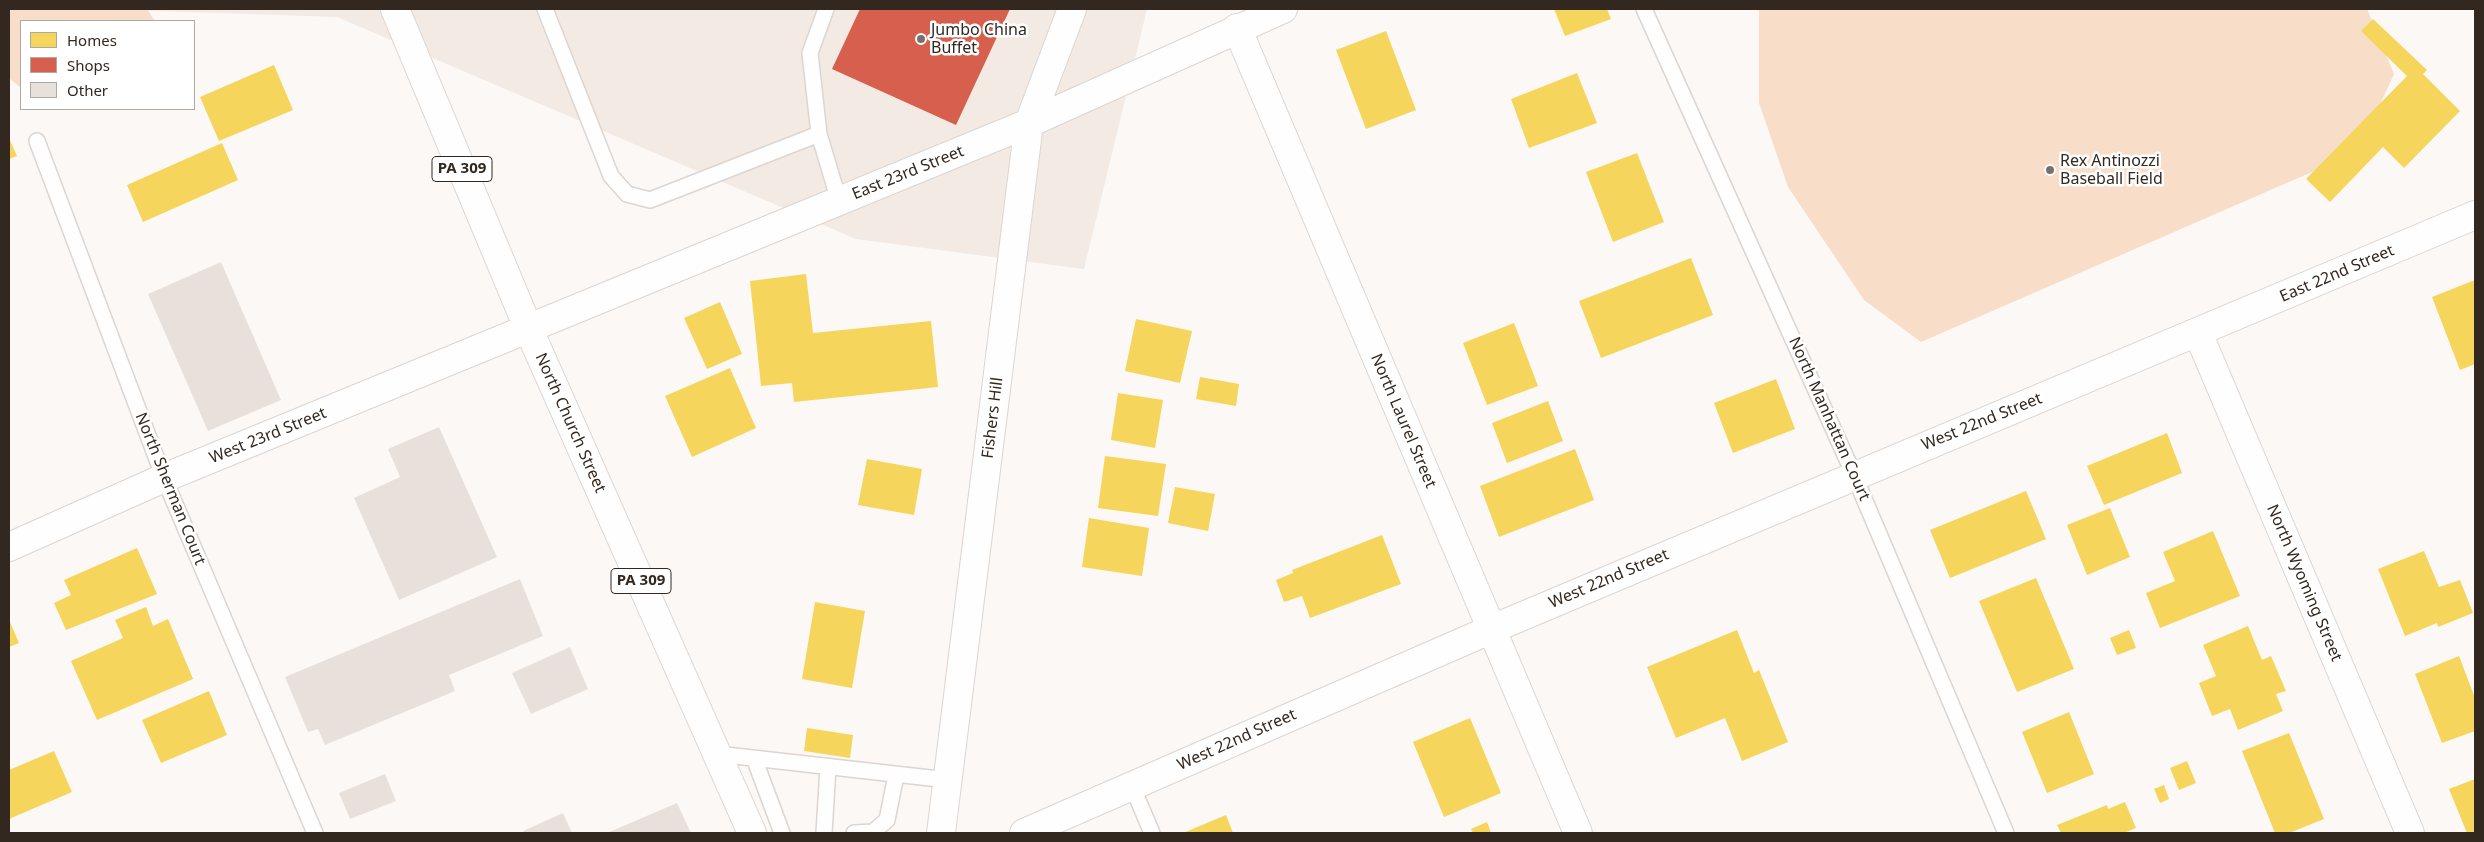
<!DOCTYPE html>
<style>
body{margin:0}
#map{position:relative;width:2484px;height:842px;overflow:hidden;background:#fbf8f6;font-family:"Noto Sans",sans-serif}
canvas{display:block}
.frame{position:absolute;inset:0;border:10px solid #322820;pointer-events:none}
.legend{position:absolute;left:20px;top:20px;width:175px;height:90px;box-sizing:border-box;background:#fff;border:1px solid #ada9a6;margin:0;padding:6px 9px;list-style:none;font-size:15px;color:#322820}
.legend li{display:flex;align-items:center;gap:10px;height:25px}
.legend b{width:25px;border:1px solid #ada9a6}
</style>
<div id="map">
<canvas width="2484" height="842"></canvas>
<div class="frame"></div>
<ul class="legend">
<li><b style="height:14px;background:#f6d55c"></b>Homes</li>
<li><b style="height:14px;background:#d6604d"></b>Shops</li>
<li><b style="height:14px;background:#e8e1db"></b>Other</li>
</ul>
</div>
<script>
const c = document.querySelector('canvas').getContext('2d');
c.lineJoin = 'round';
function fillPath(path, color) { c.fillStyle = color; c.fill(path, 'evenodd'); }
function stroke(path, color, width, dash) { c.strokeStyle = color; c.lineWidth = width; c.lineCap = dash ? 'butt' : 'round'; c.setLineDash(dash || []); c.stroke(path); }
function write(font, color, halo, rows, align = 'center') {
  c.font = font + ' "Noto Sans",sans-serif'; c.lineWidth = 5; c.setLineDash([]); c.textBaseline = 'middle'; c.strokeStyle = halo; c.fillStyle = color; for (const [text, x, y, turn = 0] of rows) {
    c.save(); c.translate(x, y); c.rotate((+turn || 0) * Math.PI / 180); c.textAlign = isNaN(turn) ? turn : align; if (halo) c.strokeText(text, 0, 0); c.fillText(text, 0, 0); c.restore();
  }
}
fillPath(new Path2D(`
 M97,9H1147L1084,269L856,239L337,17Z`), '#f2eae3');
fillPath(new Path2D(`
 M9,9H147L155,21H21V88L9,78Z
 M1759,9H2367L2394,74L2358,152L1921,342L1864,300L1788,187L1759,103Z`), '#f8dec8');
fillPath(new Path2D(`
 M1554,9H1607L1611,19L1565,36Z
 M2373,19L2427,70L2423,74L2460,111L2404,168L2383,147L2330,202L2306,179L2407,76L2361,31Z
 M1386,31L1416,110L1366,129L1336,50Z
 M274,65L293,110L219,141L200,97Z
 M1577,73L1597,123L1529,148L1511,99Z
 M9,138L17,156L9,159Z
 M222,143L238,180L143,222L127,185Z
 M1637,153L1664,222L1613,242L1586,172Z
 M1691,258L1713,315L1601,358L1579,301Z
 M806,274L813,333L931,321L938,387L794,402L792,383L761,386L750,281Z
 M2475,280V364L2460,370L2432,297Z
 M720,302L742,354L707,369L684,318Z
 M1136,319L1192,331L1180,383L1125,371Z
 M1514,323L1538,386L1487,405L1463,343Z
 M730,368L756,428L692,457L665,396Z
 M1200,377L1239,384L1236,406L1196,399Z
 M1776,379L1795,429L1733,453L1714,403Z
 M1118,393L1163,400L1155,448L1111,440Z
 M1548,401L1563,441L1507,463L1492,423Z
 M2167,433L2182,473L2104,505L2087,466Z
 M1575,449L1594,500L1499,537L1480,486Z
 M1105,456L1166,464L1158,516L1098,508Z
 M867,459L922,469L914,515L858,505Z
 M1175,487L1215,494L1208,531L1168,523Z
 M2026,491L2046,539L1950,578L1930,530Z
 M2110,508L2130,557L2087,575L2067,525Z
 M1089,518L1149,528L1142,576L1082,567Z
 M2213,531L2240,596L2160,628L2146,593L2175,581L2163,552Z
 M1382,535L1401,584L1310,618L1302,596L1284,602L1276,580L1293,573L1292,570Z
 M137,548L157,594L66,630L54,603L71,595L64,580Z
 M2424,551L2439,587L2460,580L2473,613L2438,627L2437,623L2405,636L2378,569Z
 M2036,578L2074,669L2017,692L1979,601Z
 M815,602L865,611L852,688L802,679Z
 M146,607L153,626L168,619L193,679L97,720L71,661L123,638L115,620Z
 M9,620L19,643L9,647Z
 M2248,626L2262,660L2271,656L2286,691L2276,694L2283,711L2238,730L2230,709L2212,716L2199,683L2216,676L2203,645Z
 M1737,630L1754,673L1759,670L1788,742L1742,761L1725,718L1676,738L1647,667Z
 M2129,630L2136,648L2117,655L2110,638Z
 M2459,656L2475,698V731L2442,743L2415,674Z
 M209,691L227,735L161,763L142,720Z
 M2069,712L2094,774L2047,793L2022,732Z
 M1470,718L1501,793L1444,817L1413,742Z
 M807,728L853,735L850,758L804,751Z
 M2289,733L2324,819L2289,833H2275L2242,751Z
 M54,751L72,792L9,819V770Z
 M2187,761L2196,783L2179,790L2170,768Z
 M2475,779V833H2467L2449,789Z
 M2164,785L2169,799L2160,803L2154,789Z
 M2125,802L2136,828L2124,833H2061L2057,825L2107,805L2108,809Z
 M1226,815L1233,833H1183Z
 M1487,822L1491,833H1473L1471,829Z`), '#f6d55c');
fillPath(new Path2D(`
 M860,9H1010L956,125L832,69Z`), '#d6604d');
fillPath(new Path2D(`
 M221,262L281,400L208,431L148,294Z
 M439,427L497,557L399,600L354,498L400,477L388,449Z
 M520,579L543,636L449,675L455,691L325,745L318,729L308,732L285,677Z
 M570,647L588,689L531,714L512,673Z
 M385,774L396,801L350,819L339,793Z
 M677,803L691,833H607Z
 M563,813L572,833H524L523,831Z`), '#e8e1db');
const lane = new Path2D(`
 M545,9L611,176L627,194L650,200L819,134
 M826,9L810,53L819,134L839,201
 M1644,9L1854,475L2006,833
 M37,141L164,478L315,833
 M717,754L948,780
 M754,758L782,833
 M1132,786L1152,833
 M824,833L828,767
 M854,833L873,832L887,820L896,775`);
const street = new Path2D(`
 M1237,28L1578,833
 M2198,333L2410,833
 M1024,833L1492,629L2475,215`);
const secondary = new Path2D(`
 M9,547L164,478L1029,123L1283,9
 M941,833L1029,123L1072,9`);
const primary = new Path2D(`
 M395,9L529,330L752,833`);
stroke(lane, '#dcd5d1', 18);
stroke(street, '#dcd5d1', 30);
stroke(secondary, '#dcd5d1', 30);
stroke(primary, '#dcd5d1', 30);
stroke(lane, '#fefefe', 15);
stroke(street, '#fefefe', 28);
stroke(secondary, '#fefefe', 28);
stroke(primary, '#fefefe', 28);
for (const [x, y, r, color] of [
 [921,39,5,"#78716b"],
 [2050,170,5,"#78716b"]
]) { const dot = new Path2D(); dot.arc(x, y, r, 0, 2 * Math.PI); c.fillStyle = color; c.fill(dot); stroke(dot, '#fff', 2); }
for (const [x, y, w] of [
 [462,169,60],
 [641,581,60]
]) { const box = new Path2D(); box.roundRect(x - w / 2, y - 12.5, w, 25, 4); c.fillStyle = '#fff'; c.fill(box); stroke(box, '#322820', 1); }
write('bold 15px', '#322820', null, [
 ["PA 309",462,169],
 ["PA 309",641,581]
]);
write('16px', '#322820', '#fff', [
 ["Jumbo China",931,30],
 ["Buffet",931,48],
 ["Rex Antinozzi",2060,161],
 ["Baseball Field",2060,179]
], 'left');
write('16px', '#322820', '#fff', [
 ["East 23rd Street",908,173,-22],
 ["East 22nd Street",2337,274,-23],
 ["Fishers Hill",993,418,-83],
 ["North Manhattan Court",1829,419,66],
 ["North Laurel Street",1403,421,67],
 ["West 22nd Street",1982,422,-22],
 ["North Church Street",570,423,66],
 ["West 23rd Street",268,436,-22],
 ["North Sherman Court",170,489,68],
 ["West 22nd Street",1609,579,-23],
 ["North Wyoming Street",2304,583,67],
 ["West 22nd Street",1237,740,-24]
]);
</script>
